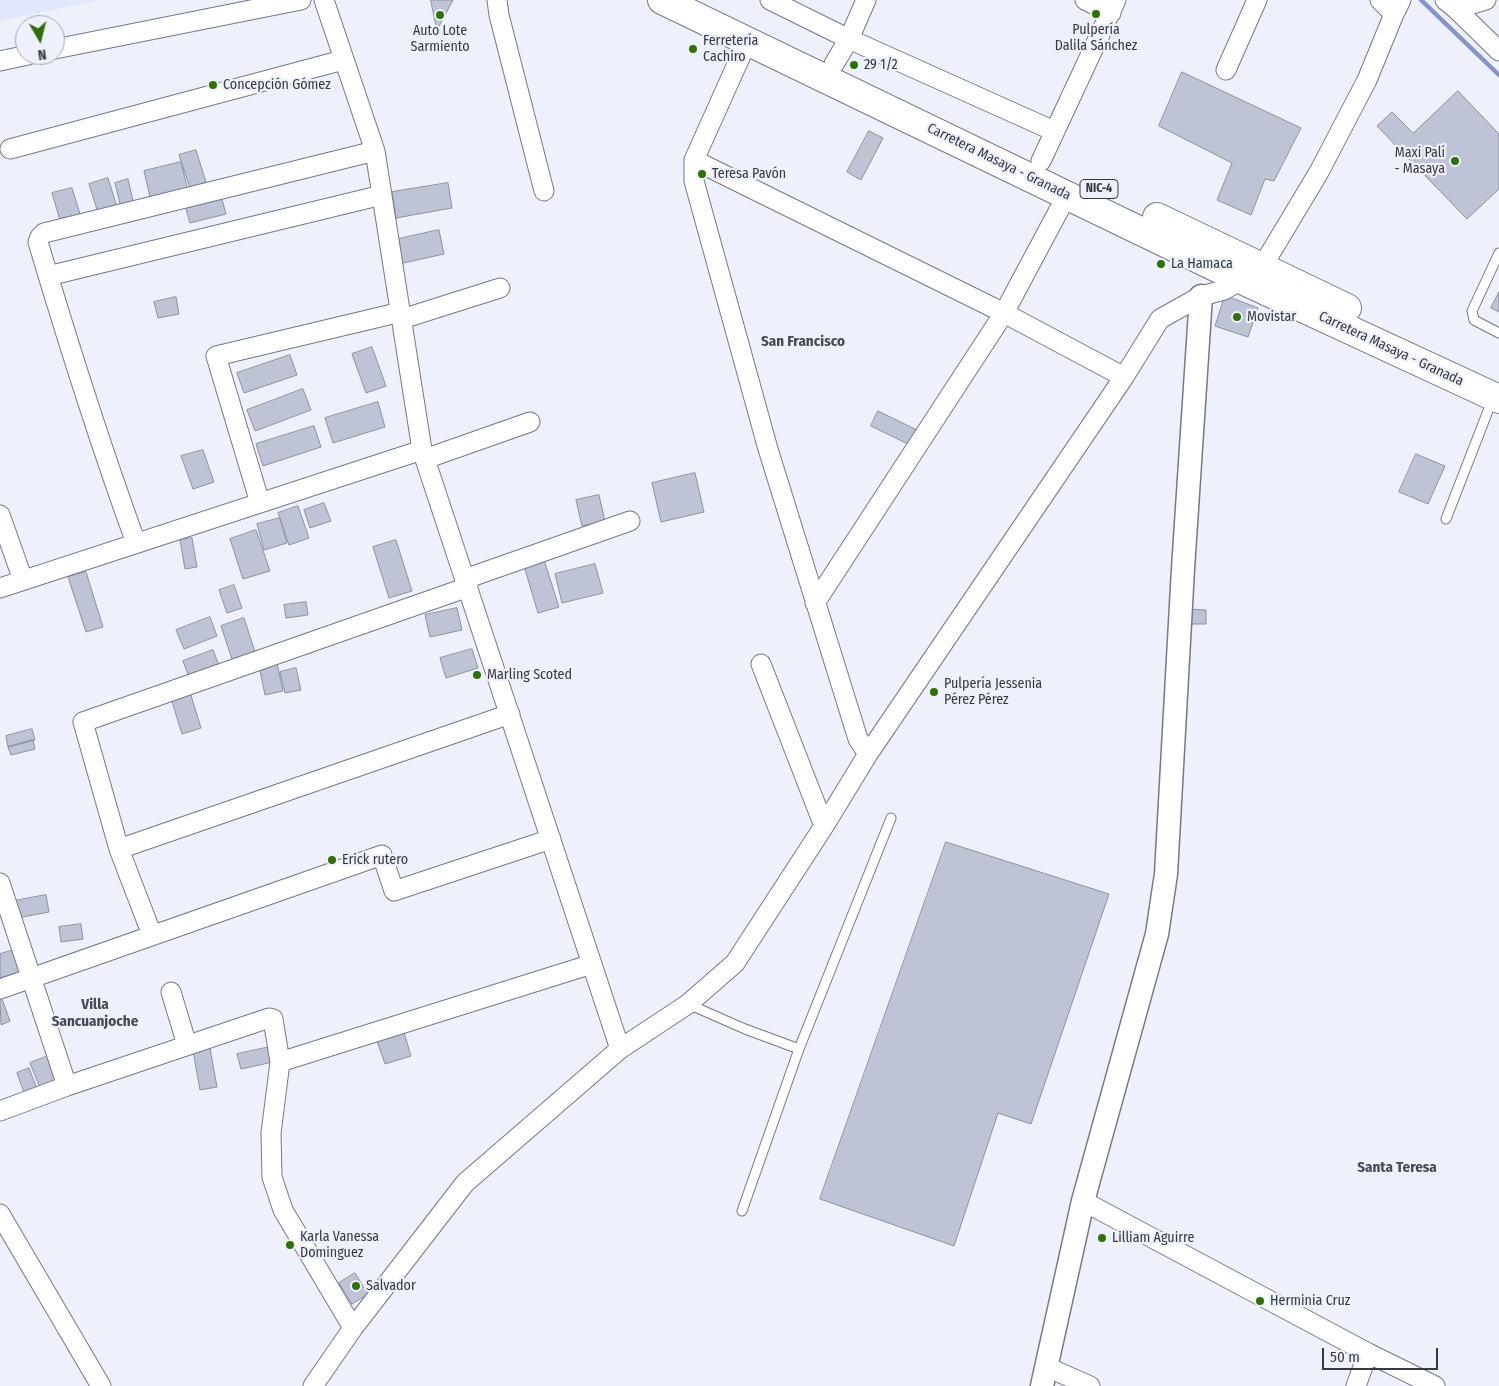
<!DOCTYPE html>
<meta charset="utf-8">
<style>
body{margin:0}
#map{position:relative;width:1499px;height:1386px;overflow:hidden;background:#eef1fc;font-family:"Fira Sans Condensed",sans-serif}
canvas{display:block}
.north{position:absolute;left:15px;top:15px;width:50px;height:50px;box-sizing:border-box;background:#eef1fc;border:1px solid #a5a7b1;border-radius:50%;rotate:172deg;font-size:14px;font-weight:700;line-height:20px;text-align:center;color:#373940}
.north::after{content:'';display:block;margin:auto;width:18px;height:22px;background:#307007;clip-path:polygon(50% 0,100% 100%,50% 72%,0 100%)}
.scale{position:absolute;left:1322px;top:1348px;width:116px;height:22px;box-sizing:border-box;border:2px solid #373940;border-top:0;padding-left:6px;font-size:15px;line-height:18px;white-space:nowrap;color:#373940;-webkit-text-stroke:4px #eef1fc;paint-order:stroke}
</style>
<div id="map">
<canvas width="1499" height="1386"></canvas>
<div class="north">N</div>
<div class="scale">50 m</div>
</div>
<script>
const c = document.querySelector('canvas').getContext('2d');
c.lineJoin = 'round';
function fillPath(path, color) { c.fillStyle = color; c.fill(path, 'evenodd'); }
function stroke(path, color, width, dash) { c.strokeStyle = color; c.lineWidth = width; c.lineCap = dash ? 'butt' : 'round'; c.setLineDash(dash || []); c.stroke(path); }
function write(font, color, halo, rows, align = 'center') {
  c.font = font + ' "Fira Sans Condensed",sans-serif'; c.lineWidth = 4.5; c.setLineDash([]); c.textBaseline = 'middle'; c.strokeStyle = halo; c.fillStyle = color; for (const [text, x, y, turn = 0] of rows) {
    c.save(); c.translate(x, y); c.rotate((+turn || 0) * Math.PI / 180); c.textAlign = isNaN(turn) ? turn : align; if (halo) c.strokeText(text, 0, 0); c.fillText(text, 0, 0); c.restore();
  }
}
fillPath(new Path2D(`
 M0,0H100L0,21Z`), '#e2e8fb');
stroke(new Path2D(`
 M1421,0L1499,75`), '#8694c9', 4.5);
const building = new Path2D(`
 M431,0H453L437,30Z
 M1182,72L1301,128L1274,181L1265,179L1251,215L1217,200L1232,163L1159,126Z
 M1458,91L1499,134V189L1467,219L1377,126L1392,112L1413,133Z
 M869,131L883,138L861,180L847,172Z
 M196,150L206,182L190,188L179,155Z
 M181,162L188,191L151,201L144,171Z
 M108,178L118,210L99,216L89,184Z
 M128,179L134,205L121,208L115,183Z
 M448,183L452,208L396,218L392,192Z
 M72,188L80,214L60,220L52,193Z
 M220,192L226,214L190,223L184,202Z
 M439,230L444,254L399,264L394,240Z
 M1499,292V312L1491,308Z
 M176,297L179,314L158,318L154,302Z
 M1232,298L1258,308L1248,337L1215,326L1223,301Z
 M372,347L386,386L366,393L352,354Z
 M290,355L297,375L244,393L237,373Z
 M303,389L311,410L255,431L247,410Z
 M378,402L385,427L333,443L325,418Z
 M878,411L919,431L912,446L871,426Z
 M314,426L321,447L263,466L256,444Z
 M203,450L214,482L193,489L181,456Z
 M1416,454L1445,466L1428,504L1399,492Z
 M695,473L704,512L661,522L652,483Z
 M599,495L605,521L582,526L576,500Z
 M324,503L331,521L310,528L304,510Z
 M298,506L309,538L289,545L278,513Z
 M280,518L287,543L264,550L257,524Z
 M256,530L270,571L243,579L230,539Z
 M192,538L197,567L185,569L180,540Z
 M396,540L412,591L389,598L373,547Z
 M544,560L559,607L538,613L524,566Z
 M595,564L603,593L562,603L555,574Z
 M86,572L103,627L86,632L68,577Z
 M234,585L242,608L227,613L219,590Z
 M306,602L308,615L286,618L284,605Z
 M457,608L462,630L430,637L425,615Z
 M1184,609L1206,610V624H1184Z
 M210,617L217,636L184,649L176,630Z
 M244,618L256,655L233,662L221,626Z
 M472,649L478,668L446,678L440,658Z
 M213,650L219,665L189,677L183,661Z
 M277,663L283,691L265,695L259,666Z
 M296,668L301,690L285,693L280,672Z
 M189,689L201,728L182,734L170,695Z
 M32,729L35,740L8,747L6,736Z
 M33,740L35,749L11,755L8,747Z
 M946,842L1109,894L1031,1124L998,1113L954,1246L820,1199Z
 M46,895L49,912L17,918L14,901Z
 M81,924L83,939L61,942L59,927Z
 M14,950L22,977L0,983V954Z
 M2,999L10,1021L1,1025L0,1000Z
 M403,1029L411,1056L385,1064L376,1038Z
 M270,1047L273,1062L241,1069L237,1054Z
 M210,1048L217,1087L200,1090L193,1051Z
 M48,1056L60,1087L42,1093L30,1063Z
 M29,1068L39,1094L26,1098L17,1073Z
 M355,1273L368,1294L352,1304L339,1283Z`);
fillPath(building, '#bec3d5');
stroke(building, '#8c90a1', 1);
const service = new Path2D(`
 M1499,253L1472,311L1474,320L1499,333
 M1446,519L1493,398
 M688,1004L745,1029L799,1049L891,818
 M742,1211L799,1049`);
const minor = new Path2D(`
 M324,0L375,151L422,450L620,1049
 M497,0L499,15L544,191
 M770,0L849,39L1054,131
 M1085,0L1111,13
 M1380,0L1394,14
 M1445,0L1456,9L1486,0
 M1456,9L1499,51
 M747,42L694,160V181L768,449L858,739L868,754
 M55,49L301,0
 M0,61L28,55
 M834,64L849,39L866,0
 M1226,70L1257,0
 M10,149L343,60
 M694,160L1004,313L1124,377
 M1041,161L1116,0
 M48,276L382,195
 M402,319L500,288
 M425,459L530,422
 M260,503L216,356L401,312
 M0,515L23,580
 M136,543C100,444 68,343 38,242L40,237L44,233L375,151
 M465,579L630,521
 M0,588L422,450
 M815,603L1004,313L1067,195
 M761,664L824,826
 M119,849L510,714
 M0,883L67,1086
 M152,935L119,849L83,722L468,587
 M0,989L382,855L394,891L551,839
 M171,992L187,1045
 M280,1062L592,964
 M0,1111L67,1086L269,1018L273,1019L280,1062L271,1133L272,1177L283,1210L353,1328
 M1083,1201L1368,1353L1435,1386
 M0,1214L101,1386
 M1047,1367L1090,1386
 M313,1386L353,1328L465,1183L620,1049L688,1004L735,963L824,826L868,754L1124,377L1160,319L1201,296L1224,290L1262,267L1319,172L1367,80L1394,14L1401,0
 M1356,1386L1368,1353`);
const tertiary = new Path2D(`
 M1042,1386L1083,1201L1157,934L1166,874L1183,569L1201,296`);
const trunk = new Path2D(`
 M662,0L1242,280L1499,399
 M1157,217L1347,308`);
stroke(service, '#757989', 11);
stroke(minor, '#757989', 21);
stroke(tertiary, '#757989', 25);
stroke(trunk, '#757989', 30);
stroke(service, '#fff', 9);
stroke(minor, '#fff', 19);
stroke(tertiary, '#fff', 22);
stroke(trunk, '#fff', 28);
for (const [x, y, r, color] of [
 [1096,14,5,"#307007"],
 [440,15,5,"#307007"],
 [693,49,5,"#307007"],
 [854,65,5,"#307007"],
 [213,85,5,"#307007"],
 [1455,161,5,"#307007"],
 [702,174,5,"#307007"],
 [1161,264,5,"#307007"],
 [1237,317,5,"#307007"],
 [477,675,5,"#307007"],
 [934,692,5,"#307007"],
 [332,860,5,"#307007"],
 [1102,1238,5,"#307007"],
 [290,1245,5,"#307007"],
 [356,1286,5,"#307007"],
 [1260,1301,5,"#307007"]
]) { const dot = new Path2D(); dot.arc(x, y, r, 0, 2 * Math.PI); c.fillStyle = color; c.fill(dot); stroke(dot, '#eef1fc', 2); }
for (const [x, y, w] of [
 [1099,189,38]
]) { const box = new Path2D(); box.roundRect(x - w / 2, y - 9.5, w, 19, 4); c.fillStyle = '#eef1fc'; c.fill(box); stroke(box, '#373940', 1); }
write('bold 12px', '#373940', null, [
 ["NIC-4",1099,189]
]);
write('14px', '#373940', '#eef1fc', [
 ["Pulpería",1096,30,"center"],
 ["Dalila Sánchez",1096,46,"center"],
 ["Auto Lote",440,31,"center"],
 ["Sarmiento",440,47,"center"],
 ["Ferretería",703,41],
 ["Cachiro",703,57],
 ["29 1/2",864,65],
 ["Concepción Gómez",223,85],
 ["Maxi Palí",1445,153,"right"],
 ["- Masaya",1445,169,"right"],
 ["Teresa Pavón",712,174],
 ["La Hamaca",1171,264],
 ["Movistar",1247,317],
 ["Marling Scoted",487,675],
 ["Pulpería Jessenia",944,684],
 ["Pérez Pérez",944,700],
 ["Erick rutero",342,860],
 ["Karla Vanessa",300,1237],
 ["Dominguez",300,1253],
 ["Lilliam Aguirre",1112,1238],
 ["Salvador",366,1286],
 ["Herminia Cruz",1270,1301]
], 'left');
write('14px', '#373940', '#eef1fc', [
 ["Carretera Masaya - Granada",999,162,26],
 ["Carretera Masaya - Granada",1391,349,25]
]);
write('bold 15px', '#454958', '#eef1fc', [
 ["San Francisco",803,342],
 ["Villa",95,1005],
 ["Sancuanjoche",95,1022],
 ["Santa Teresa",1397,1168]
]);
</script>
